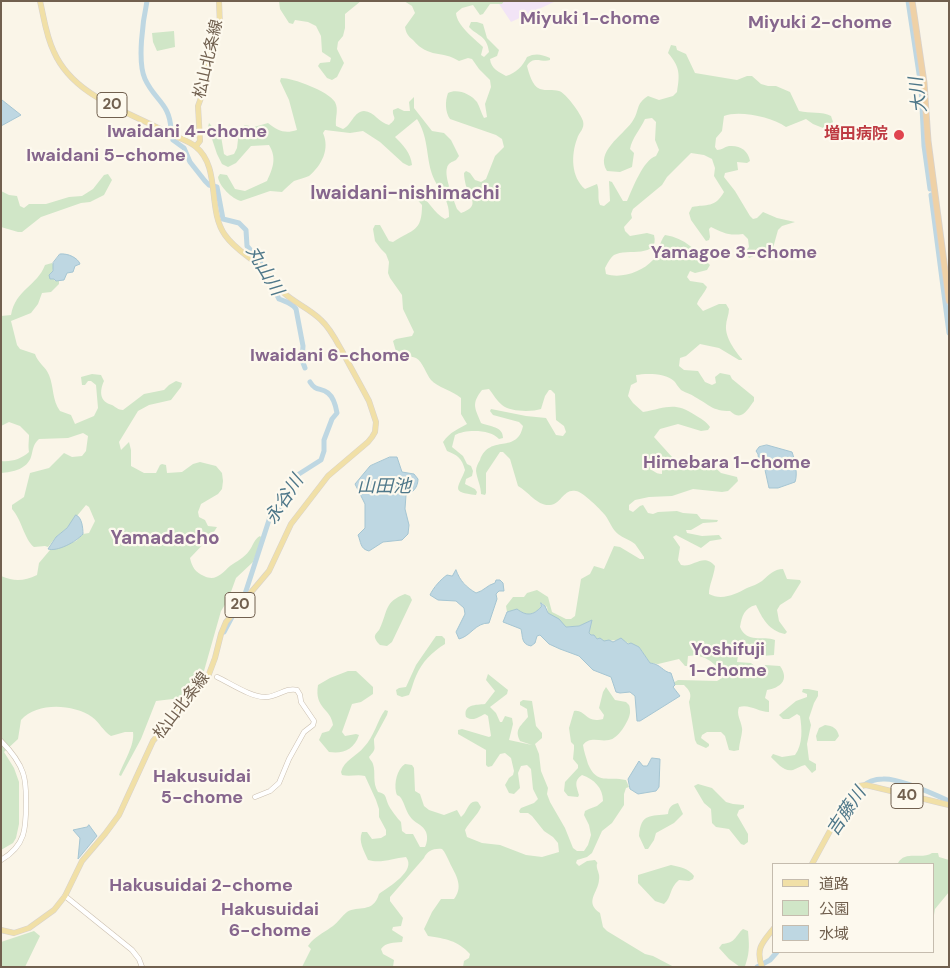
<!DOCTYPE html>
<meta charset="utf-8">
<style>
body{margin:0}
#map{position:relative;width:950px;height:968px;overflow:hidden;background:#faf5e8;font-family:"DM Sans","Noto Sans JP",sans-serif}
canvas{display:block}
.frame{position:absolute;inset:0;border:2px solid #71604f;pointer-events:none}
.legend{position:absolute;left:772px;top:863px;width:162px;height:90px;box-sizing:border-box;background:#fdf9ee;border:1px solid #c5bcae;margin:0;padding:6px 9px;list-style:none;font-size:15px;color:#71604f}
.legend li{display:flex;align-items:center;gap:10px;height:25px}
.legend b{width:25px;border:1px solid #c5bcae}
</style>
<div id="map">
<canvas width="950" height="968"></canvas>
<div class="frame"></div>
<ul class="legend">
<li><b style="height:6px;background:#f1e0a7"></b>道路</li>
<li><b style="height:14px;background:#d0e6c7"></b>公園</li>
<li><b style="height:14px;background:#bed7e2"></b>水域</li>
</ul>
</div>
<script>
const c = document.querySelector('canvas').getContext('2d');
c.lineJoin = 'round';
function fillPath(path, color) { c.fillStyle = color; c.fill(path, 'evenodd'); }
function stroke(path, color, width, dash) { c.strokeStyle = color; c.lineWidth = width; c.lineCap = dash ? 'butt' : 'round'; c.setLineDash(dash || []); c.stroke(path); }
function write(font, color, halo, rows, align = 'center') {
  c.font = font + ' "DM Sans","Noto Sans JP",sans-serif'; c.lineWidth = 4.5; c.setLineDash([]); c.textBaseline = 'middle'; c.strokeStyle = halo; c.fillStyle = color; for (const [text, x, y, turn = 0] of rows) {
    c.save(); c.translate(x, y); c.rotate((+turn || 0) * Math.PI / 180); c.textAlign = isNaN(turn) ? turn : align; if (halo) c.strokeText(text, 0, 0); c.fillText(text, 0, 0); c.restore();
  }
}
fillPath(new Path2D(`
 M497,1H556L511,22Z`), '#f2e4f6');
fillPath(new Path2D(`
 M279,1H361L345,14V28L343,36L338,42L337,49L344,63L337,77L332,80L327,78L318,66L320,63L330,62L331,58L322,52L321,36L316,26L308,22L295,20L293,24L289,23L280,9Z
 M404,1H504L502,4H490L483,14L480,15L473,5L462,8L456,13C457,26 474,38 483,47L481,55L484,57L489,52C487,35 477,36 469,27L471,22H477L483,24L487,38L499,50L497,56L490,59C491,69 499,72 506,76C516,73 523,66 527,57C535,53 541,54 550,58V60C542,63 533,55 527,66C529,73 532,86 540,89C546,91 553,89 559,91C566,93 581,114 583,121C585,129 579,132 577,139C571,155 571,177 585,189L597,184C600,191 597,198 600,205L604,206L610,201L609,181L612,182L623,201H627C633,188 643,160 656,156L659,150L655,140L656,122L652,118L645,119C640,130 632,138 630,149L634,153L632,167L620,172L607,171C595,152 622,136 632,122C640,111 635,104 648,96L659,100L673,96L677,92C680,74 680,67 668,53L671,45L676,46L677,50L686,54L695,73L737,80L747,76H752L761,84L768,86H776L790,92L799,111C810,114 822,111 831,116L833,122L831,128L828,130L813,124L806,119L786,127C772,117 739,110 724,116L722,131L716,138L715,147L717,150C722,150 724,147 729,146C740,145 748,150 750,161L747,163L737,162L738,170L725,173L724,177L735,191L750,216L753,219L757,218L763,212L777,218L795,222L782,226L778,230L773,248L749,258L747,255L746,251L749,247L748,239L743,234C728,236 724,233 711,227L709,229L710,237L709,240L706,241L691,220L689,213L692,207C707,204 715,208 724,192L714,176L715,168L712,159L704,155L691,153L667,177L662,185L633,209L631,214L632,218L624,227L625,231L630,236L647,233L654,235C660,259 627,248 614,255C610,258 607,264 605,268L606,274C621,279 642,272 653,260C659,253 659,242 665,235C685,238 697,251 710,265L707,270L695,273L690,271L687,277L690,281L703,283L707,287C704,294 699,298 697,304L703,311L719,304H726L729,309C729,315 726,320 726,326C725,337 735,351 742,359V360H739L719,348L700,344L686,356L680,358L679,366L684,370L698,371L705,382L712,385L716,383L715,377L720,373L730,375L732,379L754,397V401C747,410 742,422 730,411C712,411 710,405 695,397C691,394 686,393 681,390C678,387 676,383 674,381C666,373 646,373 636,375L637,382L631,385L628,396L633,403L643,412C665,408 675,401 695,415C700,418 707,422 710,427L708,430L701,431L678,424L660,429L654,437L672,457V461C663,463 656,456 647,463C650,469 655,474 662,474V470L667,466L682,470L699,468L703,463H710L721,473L737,477L738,481L728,491L722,492L693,489L672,496L649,497L635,500L629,505V510L633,512L640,506L643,505L648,513L653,514L658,512L677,511L683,513L697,514L701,519L718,520L717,522L703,523L691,530H686L687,533L702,536L719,535L722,539L710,541L701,548L676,535L673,537L680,547L678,560L681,565C694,568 703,552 715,566C714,576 709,585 709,594C722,601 736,594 747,588C752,586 758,584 762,581C769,575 774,569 783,569L787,579L800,580L801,582L791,598L780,605L777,610L779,621L787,632L785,634C769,631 762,618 756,605C744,608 742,616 740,627C747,644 763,635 775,640L774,655L762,656L758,652H742L738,655L737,662L751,663L758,669L764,668L765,665L780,666C790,680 780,688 767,690L765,698L769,701V712C758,712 750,704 739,707C736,715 741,720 742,728C743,732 739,744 739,750L734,751L729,750L725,736L721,732H707L702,735L701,738L709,744V746L706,748L697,744L695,740L689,702C692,694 690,691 684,685H675L673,683L678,680L717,681L722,678V674C719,671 718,667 715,665C708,658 698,654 688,656L687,666H685L679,659L658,664L650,663L639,647C633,646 629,643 624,641C612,637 603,648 589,633L591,621L579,626L566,627L548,613L547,607L542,603L540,604L541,607C533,616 526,616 516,610L507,612L506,606L513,597H524L527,593L537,590L548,597L552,612L566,619H571L575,616L581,579L590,574L594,566L604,569L614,546L620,547L640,559H644V557C641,553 638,548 635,544C630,540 623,538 618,534C612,529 610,522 605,515C600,509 583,492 576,491C564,488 561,504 550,505C537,506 529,492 518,486L510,459L503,452H500L486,473V493L485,495L481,494C481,486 477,479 476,471C476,467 478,463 480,460C490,433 517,455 523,426L519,422L493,415L490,411L491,409L526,416L546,418L556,435L563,436L566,432L564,426L556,420L555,394L551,390H549L545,396L541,409C532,412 510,412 502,405C497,401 493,394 489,389L482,390C471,404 475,408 481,423C490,427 503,426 503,438L499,439C491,429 465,429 455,435L452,447L463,456L467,464L471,466L473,471L472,476L466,479L465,484L475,489L477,492L476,495C450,492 458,489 465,470C462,458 457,455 447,451L443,442C451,431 457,430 467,424L461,414V398C453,391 437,387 431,380C426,374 423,362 416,358C410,355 403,358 397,355L393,341L396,339L412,336L414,332L403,309L402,295L390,278L388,273L389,262L386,254L381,249L375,241L373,229L375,225H380L389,241L393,242C413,229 422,232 422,205L414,196V193L418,192C428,200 434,213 445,219L449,217C450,197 436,189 431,171C426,152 428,137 417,119L395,137C403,145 411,153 412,165L409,166L403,163L380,142L363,131L350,133L325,130L323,133C330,149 322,165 309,176C305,178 299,179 294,181C290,184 286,188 282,192L270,191L241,201C232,199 219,186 218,177L220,174L227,175L235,189L245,191L267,181C273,168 277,158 269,145L251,146L236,163L228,167L222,164L217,154L208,127L209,123L221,136L224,154L227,156L234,154L237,148L239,131L245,125L254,127L268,123C278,131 285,134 297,130L289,100L280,81L281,78C293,78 328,91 335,102C339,110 335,117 336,126L343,129C351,126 354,111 364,111C375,112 379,123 389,125C399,117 392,118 393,110L398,108L404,111H410L409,102L414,97V108L432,131L444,133L451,140L459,156L456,160C452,162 448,163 447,168C444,177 454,200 457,209L461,213C481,206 470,198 466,186C465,182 464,177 464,173L466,171L470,173L475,180L481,182L486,179L495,156L504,147L502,139L496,135L450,119C445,112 445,101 448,93C457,88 471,94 477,102C480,107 481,113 484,118L487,117L485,104L491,87L490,80L479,69L472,59L468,58L459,61C442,50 429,59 413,40C408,36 406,33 405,27L415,13L412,6Z
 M174,31L175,47L157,51L153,42L152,33Z
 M108,174L112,180L104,195L90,202L81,203L41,217L22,232H18L1,227V191L9,195L17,196L20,206L24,208L29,204H46L69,197L82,196L93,189L104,175Z
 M52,263L54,266C51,274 52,275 55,281H59V284L51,292L42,293L38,304L31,313L11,321L17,345L20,349L35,354C38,363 46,367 49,375C54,387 52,400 60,411L71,415L75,424L94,416L98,408L96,385L91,381H88L85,385H82L81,377L92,374L101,375L104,381C99,392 100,402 112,405C116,407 118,410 123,410L144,394L164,390L169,385L176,381L182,383L181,387L171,400L149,405L138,411L119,442L121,450L129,442L131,450V466L144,473H156L160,465L162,464L166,465L167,473L182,472L193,464L200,462L216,466L222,473L223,481L222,489L218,494L201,504L198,512L199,517L205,520L208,526L217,527L212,535L190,558C192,567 195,572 204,576C216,582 222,573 230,566C237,561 244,558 249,551C253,546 254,539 260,536L262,538L253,562L236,578L228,600L221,611L204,671L193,687L181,698L156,701L141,739L121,776L119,775C124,761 135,745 133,732H125L111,736C103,731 100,723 92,717C73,704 37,702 21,720L18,739L4,752L14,768L19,782V824L16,838L13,843L1,850V576C15,582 24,581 37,575L39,563L50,550L76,541L83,534L89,533L95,521L89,507L86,505L67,528L56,537L48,547L45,546L34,547C24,539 22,520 12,509V505L24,497L30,473L49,468L64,453L72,457L82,456L86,451L88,436L83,433L68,438L39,439C33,444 33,450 31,457C27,469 13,472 1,473V461C12,462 21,459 29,452C28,445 29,441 29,435L20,426L9,422L1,426V316L11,315C15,290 37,286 45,265Z
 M405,594L410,596L412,600L392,642L387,646L380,645C378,643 376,641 375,638C374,633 379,632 380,628C388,611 384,602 405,594Z
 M436,636H442L445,639V644C432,652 422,662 416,676C413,682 412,689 409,695L402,697L397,695L396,690L399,688L406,687L416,665Z
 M348,671H356L373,687V694L361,702L352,704L342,732L345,736L356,734L359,735C354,750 343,754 329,752L319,740L322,733L329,731L333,725C331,708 314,709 318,685L330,678Z
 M488,674L508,690L507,694L490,707L496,713L500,722H502L505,716L512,718L513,724L509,740L532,745L520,741C514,729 521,726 528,717L527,709L520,705V702L523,700L532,701L536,726L542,733V738L535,744L539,754L541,771L548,788L547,794L550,802L565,828L573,848L577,851H584L588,845L591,835L589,825L584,815L585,811L589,809L597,806L603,801C603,788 594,779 582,775C573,781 577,787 579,795L578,797L568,796L564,791L565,782L578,768V765L573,759L574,749V745L571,742L569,728L574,711C586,709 585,724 603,719L604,715L599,708L603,692L606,687L615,700L626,702L629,705C630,707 630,710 630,713C629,721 618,739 609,740C599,742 590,736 583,745C584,752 586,757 588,764C597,785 608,776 626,780L629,787L626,788L624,794V805L612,823L602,831L592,853L587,857L577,860L576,863L579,866L587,861L595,860C600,866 596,860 597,868C598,872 600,875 599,880C598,893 584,902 600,913L603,927L607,931L645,954L653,956L674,967H463L464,961L469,958L470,954C457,940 446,939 428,936L424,929L432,912L441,899H454C465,885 454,873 448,859C446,855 445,852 442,849C434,848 427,851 424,858L390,897V901L403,918L401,926L393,927L392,930L403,937L402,942C394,943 386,942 381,949L383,954L394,960L393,967H302L311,949L308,946L311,942C318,935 326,931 333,926C338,922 342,916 347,912C358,905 373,914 379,894C388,887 417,871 406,857C393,858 381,864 368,860C364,851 358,841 362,832H367L372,839L381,838L386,835V830L379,817V809L376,800L365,776C357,774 350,777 342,775L341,772C344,760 357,756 364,747C374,737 377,721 385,710L388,711L387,715L374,739C374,750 377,748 369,757C370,760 372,761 373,764C376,773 372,782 378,792C387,794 385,797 388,804C390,809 398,819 401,822L402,831L406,834H413L420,847H425C427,843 428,837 426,832C423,825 417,824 412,819C406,813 405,804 401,798C398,794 397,797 396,792C394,783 397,769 405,764L412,765L414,768L415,791L420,794L424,806L429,810L444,815L457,810L461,817C468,812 468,799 478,802L481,807C477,816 470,821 465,830L467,837L482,843L500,845L526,855L542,857L559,852L558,843L553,837L544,831L532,816L528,813H520L519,811L521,808L534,803L538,799L533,789L531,769L527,765L521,766L518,773L520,788L514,794L509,793L505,785L509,778L513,775L514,771L511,758L505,753L500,754L492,766L488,767L486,765V750L458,734V730L462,729L489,737L491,736L488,716L485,714C478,717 474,722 466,717C463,704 476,705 485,704L495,691L486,680Z
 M803,689H808L818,691V696L814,703L809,718L811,725L807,744L809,760L816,764V770L812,773L805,765C800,766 798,768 793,770C784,772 777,763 771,757L773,754L782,757L795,755C803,744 802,729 800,716L797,714L789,719H783L779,715L796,701L807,697V694L802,692Z
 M825,725C833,726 837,728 839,736L835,741H817L816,736L819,728Z
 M698,784L712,788L726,802L733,804L744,805V808L739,810L737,815L748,834V842L744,845L741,844L729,829L716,827L712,823L711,809L704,803L694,786Z
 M678,803L683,814L674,823L656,833L654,840L648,849H645L639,836C641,812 651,817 668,814C669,807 671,805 678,803Z
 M932,853H938L939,857L949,860V892L935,909L934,915V864L898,863C905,850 922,860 932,853Z
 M671,865C680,867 688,868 694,876L693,879L689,881L679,880C669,888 672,897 664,904L655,901L638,883V875Z
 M743,929L748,931C749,943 750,951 746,963L745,966L740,967L729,959L719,948L722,944C736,943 735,936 743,929Z
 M34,931L40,936L25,967H1V942Z`), '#d0e6c7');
const water = new Path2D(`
 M2,100L21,115L1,126V100Z
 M60,254C68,253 78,258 80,264L75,266L73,272L67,273L64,280L56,281L54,279H50L49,275L53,271V263Z
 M767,445L792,452C795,460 798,474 795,482L778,488H769L765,470L759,463L758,454L756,451L759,447Z
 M390,457H397L402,472L414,474L418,479C418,487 413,493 406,495L405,509L409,525L408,534L402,540L383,542L369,551C360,549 361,542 358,535L365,528V504L355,484L370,466Z
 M76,515C82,517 83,528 83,534C76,542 57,552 48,549L56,537L67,528Z
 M456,570C460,581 466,587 476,593C484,591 487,585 495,583L496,580H500L503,583L504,591H499L496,594L497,599L489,623C475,623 471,636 459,639L456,632L465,614L464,608L456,601L438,600L430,595C433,588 441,579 447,575L452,576Z
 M541,603L545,606L548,613L559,619L566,627L579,626L592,620L589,633L591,635H594L597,639L600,638L604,641L609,640L613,642L621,638L628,644L631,643L639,647L650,663C661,664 663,672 671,673L675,685L673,687L680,696L640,721H637L635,696L630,692L620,693L616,692L611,677L593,670L579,656L560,649L549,644L540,635L537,636L535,643L531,646C521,644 523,637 521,629L503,622L507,612L517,609C526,616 533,616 541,607Z
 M652,758L660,759L659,787L656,791L638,794L630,789L628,779L639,761L643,766H647Z
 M89,825L97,836L78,859L80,838L73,830L87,827Z`);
fillPath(water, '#bed7e2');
stroke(water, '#a5c5d2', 1);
stroke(new Path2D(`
 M147,1C143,20 137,62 145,79C155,101 170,103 171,130
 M908,1L921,87L924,146L930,189
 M173,140L184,148L190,162L205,181L209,185L217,187L223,219L239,223L246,230L247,246L259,260L279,299C286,302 291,302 296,309L303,346L302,360L305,368
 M931,195L949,333
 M240,604L245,594L270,517L290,498L293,483L299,474L321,460L324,451V440L332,419L337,413C336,407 333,397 328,393C321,387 316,392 310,382
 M224,632L233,615
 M862,787C868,781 874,779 883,779C898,778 934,794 949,801
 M757,967L770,960L777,952`), '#bed7e2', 5);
const tertiary = new Path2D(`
 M217,677C230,683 252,698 266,697C277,697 286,687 297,690L300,695L301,702L314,721L313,725L304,732L289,759L279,783L270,791L255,797
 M1,741C10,750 19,761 23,773C26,782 26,791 26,800C26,826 27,845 1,860
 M65,896L132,950L139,959L142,967`);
const primary = new Path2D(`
 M196,146L200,141L198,106L205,87L209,54L220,27L219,1
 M812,864L843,807L859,786L866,785L949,805
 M1,930L14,933L29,928L54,910L65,896L82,861L105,834L119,815L153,741L209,674L215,658L221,634L226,622L269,571L291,524L328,476L368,442L372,437L375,432L376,422L369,401C360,384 351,368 342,351C336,340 330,328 321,320C310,309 295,303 284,293C277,288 273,279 267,273C254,259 236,251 225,235C207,210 221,167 196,147C189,140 172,136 162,130C124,110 73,95 54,52C46,36 44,18 40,1
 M762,967C755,948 763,942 774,928`);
const trunk = new Path2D(`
 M912,1L924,83L928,141L949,301`);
stroke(tertiary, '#cbbfaf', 5.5);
stroke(primary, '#d7d2ce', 6);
stroke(trunk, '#d7d2ce', 7);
stroke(tertiary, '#fff', 4.5);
stroke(primary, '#f1e0a7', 5);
stroke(trunk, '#efd1a6', 5.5);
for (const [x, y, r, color] of [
 [899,135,6,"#e0444e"]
]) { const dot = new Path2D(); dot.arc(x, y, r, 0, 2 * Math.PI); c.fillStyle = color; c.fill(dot); stroke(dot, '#fdf9ee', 2); }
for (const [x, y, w] of [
 [112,105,30],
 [240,605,30],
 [907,796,32]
]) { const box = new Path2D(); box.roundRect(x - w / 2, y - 12.5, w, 25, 4); c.fillStyle = '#fdf9ee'; c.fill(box); stroke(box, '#71604f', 1); }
write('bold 15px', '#71604f', null, [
 ["20",112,105],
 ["20",240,605],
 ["40",907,796]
]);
write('16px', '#71604f', '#fdf9ee', [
 ["松山北条線",209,59,-77],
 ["松山北条線",182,706,-52]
]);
write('bold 16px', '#be3a42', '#fdf9ee', [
 ["増田病院",888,135]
], 'right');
write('bold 18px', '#86668d', '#fdf9ee', [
 ["Miyuki 1-chome",590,19],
 ["Miyuki 2-chome",820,23],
 ["Iwaidani 4-chome",187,132],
 ["Iwaidani 5-chome",106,156],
 ["Yamagoe 3-chome",734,253],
 ["Iwaidani 6-chome",330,356],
 ["Himebara 1-chome",727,463],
 ["Yoshifuji",728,650],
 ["1-chome",728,671],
 ["Hakusuidai",202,777],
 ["5-chome",202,798],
 ["Hakusuidai 2-chome",201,886],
 ["Hakusuidai",270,910],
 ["6-chome",270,931]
]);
write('italic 18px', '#4e7789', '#fdf9ee', [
 ["大川",919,95,-97],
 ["丸山川",264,271,59],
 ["山田池",384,487],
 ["永谷川",285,500,-57],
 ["吉藤川",847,812,-56]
]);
write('bold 19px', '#86668d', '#fdf9ee', [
 ["Iwaidani-nishimachi",405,194],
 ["Yamadacho",165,539]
]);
</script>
